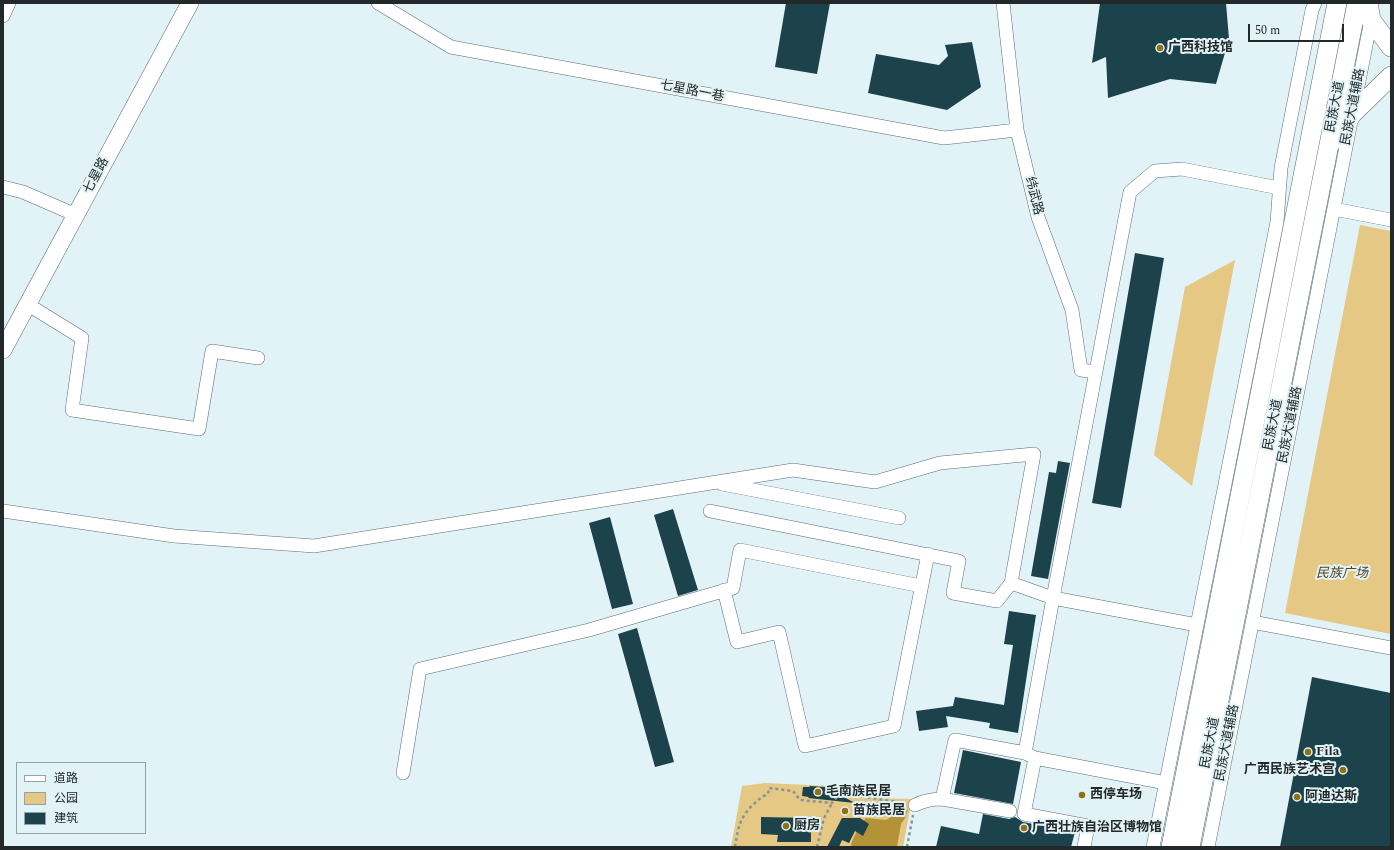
<!DOCTYPE html>
<meta charset="utf-8">
<style>
body{margin:0}
#map{position:relative;width:1394px;height:850px;overflow:hidden;background:#e2f3f7;font-family:Spectral,"Noto Sans SC",serif}
canvas{display:block}
.frame{position:absolute;inset:0;border:4px solid #23292b;pointer-events:none}
.legend{position:absolute;left:16px;top:762px;width:130px;height:72px;box-sizing:border-box;background:#e2f3f7;border:1px solid #96a2a5;margin:0;padding:5px 7px;list-style:none;font-size:12px;color:#23292b}
.legend li{display:flex;align-items:center;gap:8px;height:20px}
.legend b{width:20px;border:1px solid #96a2a5}
.scale{position:absolute;left:1248px;top:24px;width:96px;height:18px;box-sizing:border-box;border:2px solid #23292b;border-top:0;padding-left:5px;font-size:12px;line-height:14px;white-space:nowrap;color:#23292b;-webkit-text-stroke:3px #e2f3f7;paint-order:stroke}
</style>
<div id="map">
<canvas width="1394" height="850"></canvas>
<div class="frame"></div>
<ul class="legend">
<li><b style="height:5px;background:#fff"></b>道路</li>
<li><b style="height:11px;background:#e4c883"></b>公园</li>
<li><b style="height:11px;background:#1c424b"></b>建筑</li>
</ul>
<div class="scale">50 m</div>
</div>
<script>
const c = document.querySelector('canvas').getContext('2d');
c.lineJoin = 'round';
function fillPath(path, color) { c.fillStyle = color; c.fill(path, 'evenodd'); }
function stroke(path, color, width, dash) { c.strokeStyle = color; c.lineWidth = width; c.lineCap = dash ? 'butt' : 'round'; c.setLineDash(dash || []); c.stroke(path); }
function write(font, color, halo, rows, align = 'center') {
  c.font = font + ' Spectral,"Noto Sans SC",serif'; c.lineWidth = 4; c.setLineDash([]); c.textBaseline = 'middle'; c.strokeStyle = halo; c.fillStyle = color; for (const [text, x, y, turn = 0] of rows) {
    c.save(); c.translate(x, y); c.rotate((+turn || 0) * Math.PI / 180); c.textAlign = isNaN(turn) ? turn : align; if (halo) c.strokeText(text, 0, 0); c.fillText(text, 0, 0); c.restore();
  }
}
fillPath(new Path2D(`
 M1360,225L1391,231V634L1285,613Z
 M1235,260L1192,486L1154,455L1185,287Z
 M765,783L829,786L869,798L912,799L903,847H731L742,786Z`), '#e4c883');
fillPath(new Path2D(`
 M908,809L905,818L901,824L897,847H852L851,844L859,826L866,818L886,820L899,812Z`), '#b49338');
fillPath(new Path2D(`
 M786,3H830L817,74L775,67Z
 M1100,3H1226L1229,39L1216,84L1170,79L1108,98L1106,57L1092,63Z
 M972,42L981,87L947,110L868,93L876,54L939,65L948,56L945,45Z
 M1135,253L1164,258L1121,508L1092,503Z
 M1058,461L1070,463L1048,579L1031,576L1049,472L1056,473Z
 M673,509L698,590L678,596L654,515Z
 M610,517L633,604L612,609L589,523Z
 M1009,611L1036,615L1018,733L989,728L990,723L946,716L948,727L919,731L916,711L953,706L955,697L1004,705L1013,645L1004,644Z
 M637,628L674,762L655,767L618,634Z
 M1312,677L1391,693V847H1280Z
 M963,750L1021,762L1013,804L954,793Z
 M810,786L825,787L855,803L808,798L809,797L802,796L803,787H809Z
 M983,814L1009,819L1015,817L1023,822L1075,832L1071,847H936L941,826L979,834Z
 M761,817L811,818V842H777L778,835L761,834Z
 M842,818H860L869,824L863,836L855,831L849,843L842,840L839,847H827Z`), '#1c424b');
const minor = new Path2D(`
 M378,3L451,47L944,138L1017,130
 M1003,3L1017,130L1038,217L1072,310L1081,370L1096,372
 M3,16L9,3
 M3,187L23,192L76,215
 M1334,209L1391,220
 M27,304L82,338L72,410L199,429L212,351L258,358
 M722,484L899,518
 M3,511L174,536L314,546L793,470L875,482L940,463L1034,454L1011,583L1053,598L1025,753L955,740L942,799L1010,811
 M710,511L959,561L953,593L997,601L1011,583
 M724,590L737,642L779,632L805,746L894,726L928,554
 M1252,622L1391,648
 M1197,625L1053,598L1130,192L1155,171L1182,169L1279,188
 M1025,753L1035,758L1024,814L1088,826L1084,847
 M1035,758L1166,783
 M403,773L420,669L589,630L733,588L740,550L921,586
 M915,805C925,800 932,799 942,799
 M1153,847L1277,222L1281,168L1312,10L1315,3
 M1208,847L1372,15`);
const major = new Path2D(`
 M3,350L190,3`);
const highway = new Path2D(`
 M1368,3L1371,20L1391,47
 M1332,142L1353,113L1391,76
 M1171,847L1337,3
 M1190,847L1357,3`);
stroke(minor, '#5c6b6f', 14);
stroke(major, '#5c6b6f', 18);
stroke(highway, '#5c6b6f', 20);
stroke(new Path2D(`
 M735,847C738,828 740,816 755,803C759,799 763,796 768,794L769,788L793,791L800,800L832,803L840,793L903,803
 M817,847L824,818L832,803
 M907,847L913,815`), '#879396', 2.5, [3, 3]);
stroke(minor, '#fff', 13);
stroke(major, '#fff', 17);
stroke(highway, '#fff', 19);
for (const [x, y, r, color] of [
 [1160,48,4,"#8f7015"],
 [1308,752,4,"#8f7015"],
 [1343,770,4,"#8f7015"],
 [818,792,4,"#8f7015"],
 [1082,795,4,"#8f7015"],
 [1297,797,4,"#8f7015"],
 [845,811,4,"#8f7015"],
 [786,826,4,"#8f7015"],
 [1024,828,4,"#8f7015"]
]) { const dot = new Path2D(); dot.arc(x, y, r, 0, 2 * Math.PI); c.fillStyle = color; c.fill(dot); stroke(dot, '#e2f3f7', 1.5); }
write('bold 13px', '#23292b', '#e2f3f7', [
 ["广西科技馆",1168,48],
 ["Fila",1316,752],
 ["广西民族艺术宫",1335,770,"right"],
 ["毛南族民居",826,792],
 ["西停车场",1090,795],
 ["阿迪达斯",1305,797],
 ["苗族民居",853,811],
 ["厨房",794,826],
 ["广西壮族自治区博物馆",1032,828]
], 'left');
write('13px', '#23292b', '#e2f3f7', [
 ["七星路一巷",692,92,11],
 ["民族大道",1336,107,-79],
 ["民族大道辅路",1354,107,-79],
 ["七星路",97,176,-62],
 ["纬武路",1033,196,76],
 ["民族大道",1274,425,-79],
 ["民族大道辅路",1291,425,-79],
 ["民族大道",1211,743,-79],
 ["民族大道辅路",1228,743,-79]
]);
write('italic 13px', '#52431e', '#e2f3f7', [
 ["民族广场",1342,574]
]);
</script>
